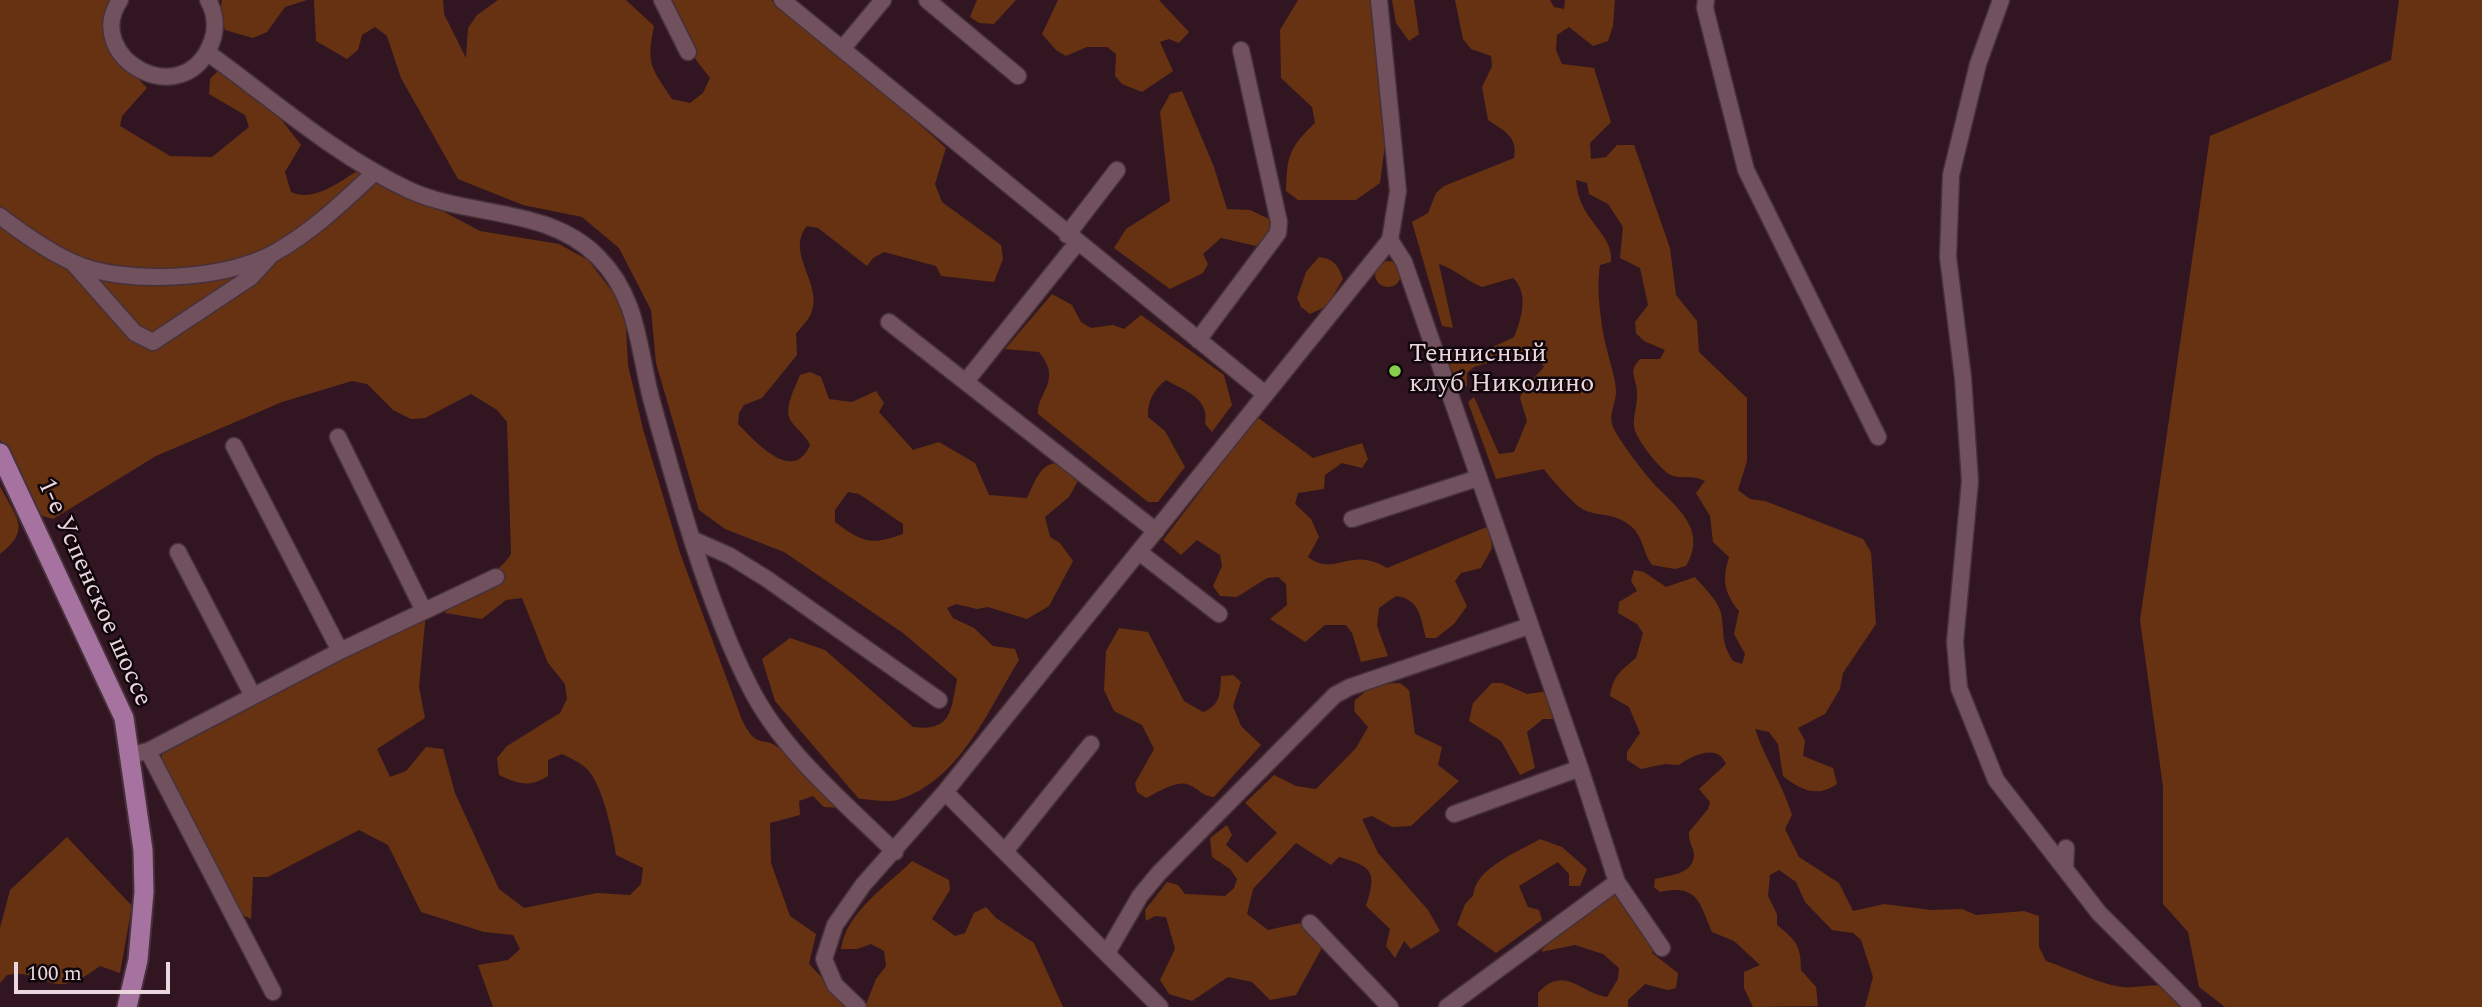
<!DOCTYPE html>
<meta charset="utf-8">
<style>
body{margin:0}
#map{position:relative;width:2482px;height:1007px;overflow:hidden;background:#311622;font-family:Spectral,serif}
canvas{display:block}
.scale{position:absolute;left:14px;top:962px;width:156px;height:32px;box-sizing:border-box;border:4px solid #ead7de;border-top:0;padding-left:9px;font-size:21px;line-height:24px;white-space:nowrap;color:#ead7de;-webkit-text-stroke:5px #11060b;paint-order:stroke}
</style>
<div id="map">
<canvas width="2482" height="1007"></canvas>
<div class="scale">100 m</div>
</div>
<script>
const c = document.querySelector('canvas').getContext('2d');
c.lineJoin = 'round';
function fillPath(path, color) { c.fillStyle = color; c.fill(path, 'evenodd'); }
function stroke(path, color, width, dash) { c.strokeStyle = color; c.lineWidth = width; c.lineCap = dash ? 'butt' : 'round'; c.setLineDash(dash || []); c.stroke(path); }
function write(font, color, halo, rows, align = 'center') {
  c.font = font + ' Spectral,serif'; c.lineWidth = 5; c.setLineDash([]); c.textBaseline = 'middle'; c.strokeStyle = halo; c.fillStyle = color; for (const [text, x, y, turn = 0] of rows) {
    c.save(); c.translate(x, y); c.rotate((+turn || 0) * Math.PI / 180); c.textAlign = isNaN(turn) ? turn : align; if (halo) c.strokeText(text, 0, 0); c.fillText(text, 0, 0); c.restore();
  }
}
fillPath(new Path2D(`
 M0,0H120L115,54L147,88L122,116L120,126L170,156L212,157L249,127L245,115L209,94L210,79L218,71C249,76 283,121 301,145L285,172L291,192C315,203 342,180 362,168L480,231L559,244L588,260L625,308L628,365L643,429L680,553L742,720C757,751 763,735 779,748C801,765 820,788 840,808L824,807L813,796L799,801L800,815L770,823L771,863L790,916L816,934L809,964L850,1007H493L478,965L508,960L520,949L513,935L484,932L421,912L388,845L359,830L268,877H253L251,919L236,912L158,768L165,746L426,612L419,687L425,718L377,749L390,777L406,771L426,747L443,749L455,793L499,889L524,908L597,893L630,895L641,884L643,868L616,855C613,834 602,782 586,768C579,762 570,758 562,754L548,760V776C529,788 518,784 499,775L497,758L507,746L560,713L567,699L565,684L548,663L522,598L506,600L482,619L445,613C460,586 495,580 511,554L507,422L497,410L471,394L425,418L411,419L393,410L367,384L352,381L282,402L156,456L53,519L39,515L0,440Z
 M222,0H307L285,7L267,32L253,38L225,30L220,14Z
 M314,0H443L444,14L466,58L468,28L477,15L498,0H626L654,26C646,65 651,67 672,99L690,103L703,93L710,78L690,52L666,0H771L860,71L946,148L935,184L942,202L1001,245L1003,259L994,282L941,276L936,266L884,252L873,258L867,266L818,228L807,226C785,252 822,283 812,311C810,319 801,327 796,334L797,355L762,398L744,405L739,413L738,424C755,441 793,485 810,445C805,434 797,430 791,421C783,409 795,388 800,375L810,372L821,377L829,399L852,402L876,391L884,403L879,412L913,450L939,442L975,463L989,495L1027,498C1036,480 1040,461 1063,463L1079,479L1069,497L1045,517L1050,537L1060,543L1073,561L1049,606L1027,619L988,607L977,609L956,604L947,608L953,618L974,628L993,646L1015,649L1019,660C987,712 959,782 897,800C886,803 870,799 859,799L775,701L762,659L790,638L825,650L913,727C952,732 951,710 957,679L903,633L784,552L725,529L699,510L656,363L651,310L619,248L582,217L523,205L458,179L401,78L387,36L375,27L362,35L358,50L347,59L316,41ZM848,492L859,494L903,524V534C870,546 862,542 835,522V510Z
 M977,0H1016L994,24L979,23L970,17Z
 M1058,0H1159L1189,32L1179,43L1169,39L1160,42L1173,71L1142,92L1122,84L1115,76L1116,54L1107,47H1087L1066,56L1056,50L1042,34Z
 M1298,0H1371L1386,137L1380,183L1356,200H1298L1286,191C1287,155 1289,148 1315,123L1312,107L1281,78L1280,30Z
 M1392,0H1414L1419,34L1409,41L1396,23Z
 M1455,0H1550L1554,7L1564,9L1565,0H1615L1613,26L1608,41L1593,46L1569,27L1557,35L1556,50L1562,64L1594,68L1611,122L1590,143L1591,159L1606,157L1617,145H1634L1670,248L1676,295L1697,321L1699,352L1747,398V461L1738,490L1750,499L1765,501L1863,539L1871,552L1876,624L1843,673L1840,689L1825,714L1798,728L1805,741L1803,756L1833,768L1837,784C1817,798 1801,790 1783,776L1778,744L1769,732L1755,729C1765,759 1783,785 1792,815L1785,829L1799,857L1839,883L1853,911L1884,904L1931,910L1962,909L1976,915L2024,911L2039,916V947L2046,961C2067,968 2101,985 2123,987C2153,989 2167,974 2190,1007H1865L1873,977L1861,940L1853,933L1832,930L1805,902L1796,882L1779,870L1770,875L1768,896L1777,914V925C1796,940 1801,946 1801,970L1816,987L1818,1006L1753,1007L1744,988V972L1760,965L1734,941L1712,932C1699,902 1698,884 1660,892L1654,887L1655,879C1669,875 1694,875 1694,854C1693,846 1688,841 1689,832L1708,809L1710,802L1699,789L1726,764C1718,743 1692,755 1679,765L1665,764L1641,769L1627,760V752L1640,733L1629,707L1610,696C1613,675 1621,671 1636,658L1643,633L1637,624L1618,613L1619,602L1637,591L1631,581L1634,570L1644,572L1666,587L1695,577C1703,587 1718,600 1721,613C1725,633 1720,641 1733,661L1742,664L1745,654L1734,634L1739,611C1724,593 1722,579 1729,557L1713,542L1710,516L1696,493L1705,481C1694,475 1685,479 1673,476C1662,473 1634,437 1634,426C1633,415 1638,404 1637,393C1637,377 1627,373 1640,359H1660L1665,350L1644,341L1636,333L1635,322L1648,305L1640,268L1620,258L1623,227L1608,204L1589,194L1587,183L1576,180C1578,221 1614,232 1611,262L1600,265C1596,288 1601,327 1607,350C1610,363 1616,379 1616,392C1616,403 1609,413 1612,424C1615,436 1649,480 1659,489C1682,512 1706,532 1686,566L1675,569L1652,565C1643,553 1643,537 1632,527C1612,510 1596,518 1581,508C1574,504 1547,475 1544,469L1496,479L1468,402L1474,397L1499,454L1514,452L1527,421L1520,398L1522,391L1544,367L1539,360L1524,352L1474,367L1467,373V386L1463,388L1448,365L1447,355L1457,348L1464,356H1474L1514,337C1522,318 1529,293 1513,278L1482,287C1467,281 1453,268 1439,264L1453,328L1442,326L1412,222L1428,213L1436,193L1444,186L1514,158C1518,136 1504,131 1488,120L1482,87L1492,66L1491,56L1471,49L1463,39Z
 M2399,0H2482V1007H2225L2199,987L2188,932L2163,904V787L2140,620L2210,136L2391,60Z
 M1182,91L1214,167L1227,209L1250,210L1269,219L1270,230L1256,246L1221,238L1203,254L1208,264L1203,273L1170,289L1114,248L1126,229L1170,201L1160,112L1170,94Z
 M1319,257C1334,259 1338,265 1343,279L1327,306L1310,314L1301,307L1297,298L1306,272Z
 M1375 274a13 13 0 1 1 26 0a13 13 0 1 1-26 0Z
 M1052,294L1072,305L1081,322L1091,328L1113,325L1124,329L1141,315L1224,375L1232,405L1212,432L1205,424C1210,398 1185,391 1166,380C1154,389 1147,402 1148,417L1165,431L1185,467L1158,502H1148L1038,414C1037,392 1063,381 1039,352L1005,349Z
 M1257,417L1313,458L1362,443L1368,459L1362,468L1342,463L1325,475L1324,489L1298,493L1295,504L1311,519L1319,537L1308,557C1335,578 1350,545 1387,568L1489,526L1492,548L1481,568L1461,573L1455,581L1467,606L1454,624L1436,638H1426C1420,617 1420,599 1396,596L1379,608L1377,626L1388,656L1361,662L1352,633L1346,625H1325L1305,642L1270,619L1287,605L1286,584L1278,577L1267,578L1237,597L1220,596L1213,586L1222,566L1220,555L1197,540L1181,555L1163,540Z
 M0,486C15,517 33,529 0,554Z
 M1119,628L1148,632L1184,701L1203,712C1221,705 1220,693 1221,676L1233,675L1241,682L1233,706L1241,726L1261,745L1214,797C1201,796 1200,789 1189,785C1177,779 1157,793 1146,798L1137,792L1135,783L1154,749L1142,725L1114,711L1104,690L1106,651Z
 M1400,683L1409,690L1415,734L1442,747L1438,765L1459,781L1411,826L1392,827L1372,816L1362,819L1378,853L1428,910L1440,931L1411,949L1404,941L1395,958L1386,946L1390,929L1366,906C1377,871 1373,867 1339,857L1331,865L1296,843L1253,889L1247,914L1268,930L1300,923L1318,937L1323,946L1296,995L1270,1000L1252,982L1228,977L1192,1001L1169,994L1160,980L1175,949L1166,917L1155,916L1146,921L1145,910L1167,882L1178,885L1185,894L1225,896L1234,888L1237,879L1230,869L1212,857L1210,838L1227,825L1232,835L1226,845L1247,863L1277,833L1245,803L1274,775L1296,786L1316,789L1356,748L1368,727L1354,711L1355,700L1375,684Z
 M1492,683H1502L1527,694L1549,691L1558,699L1554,719H1543L1527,732L1535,768L1520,775L1501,741L1469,721L1473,703Z
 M67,837L132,906L120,973L100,966C48,1005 49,968 7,975L0,983V928L10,890Z
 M1540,839L1562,847L1587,869L1580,886H1569V874L1558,862L1519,886L1528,907L1539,910L1542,920L1496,953L1457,925L1465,904L1473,896C1475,868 1518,852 1540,839Z
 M912,861L949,880L950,890L932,919L955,936L965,933L974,913L986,907L996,918L1034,943L1063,1007H865L876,979L886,966L884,951L871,944L857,949H841C846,912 887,886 912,861Z
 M1615,893L1656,943L1652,953L1678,973L1676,988L1668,990L1645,984L1628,1000V1007H1538V993C1564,964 1580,993 1607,997L1618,979L1619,968L1603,954L1575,945L1541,952L1552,937L1562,934Z`), '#663211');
const minor = new Path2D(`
 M120,0C81,58 185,116 212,41C217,28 215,12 208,0
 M662,0L688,52
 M782,0L1265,394
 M927,0L1018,76
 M1706,0L1705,8L1746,170L1878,437
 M2001,0L1978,64L1951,175L1948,257L1963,378L1970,481L1955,642L1959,688L1996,780L2065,869
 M843,48L883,0
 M208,53C273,100 336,156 409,190C470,218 548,206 598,257C638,297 638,347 651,398C676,489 707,603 750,687C782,751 844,802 895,852
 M0,216C22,233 46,250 72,262C122,286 226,280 274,253C312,232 343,202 374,173
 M1067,235L1117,170
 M1390,240L1404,262L1580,768
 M74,264L135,333L153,342L251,277L271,255
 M889,322L1156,531
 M1198,340L1278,233L1279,222L1241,50
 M967,380L1077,243
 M338,437L423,609
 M234,446L340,651
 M1352,519L1478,478
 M694,540L730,556L767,579L939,700
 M178,552L253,696
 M1139,552L1219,614
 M148,751L340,651L496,577
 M139,753L148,751L273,992
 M945,792L1160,1007
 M1454,814L1580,768L1617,882
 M2066,848L2065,869L2099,913L2193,1007
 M1006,850L1091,744
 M1310,923L1390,1007
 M1107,953L1140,896L1159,873L1335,695L1350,687L1529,626
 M858,1007L835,985L824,959L835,925L863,885L945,792L1390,240L1398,191L1379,0
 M1447,1007L1617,882L1662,948`);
const major = new Path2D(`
 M0,453L124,718L143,850L144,892L138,960L127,1007`);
stroke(minor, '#46313a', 19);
stroke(major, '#46313a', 23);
stroke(minor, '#71515e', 16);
stroke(major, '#a673a1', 19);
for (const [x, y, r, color] of [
 [1395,371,7,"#85cf4d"]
]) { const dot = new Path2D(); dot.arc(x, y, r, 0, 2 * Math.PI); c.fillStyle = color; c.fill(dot); stroke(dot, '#11060b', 2.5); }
write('26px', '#ead7de', '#11060b', [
 ["Теннисный",1409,356],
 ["клуб Николино",1409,386]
], 'left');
write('26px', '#ead7de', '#11060b', [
 ["1-е Успенское шоссе",93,593,66]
]);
</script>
